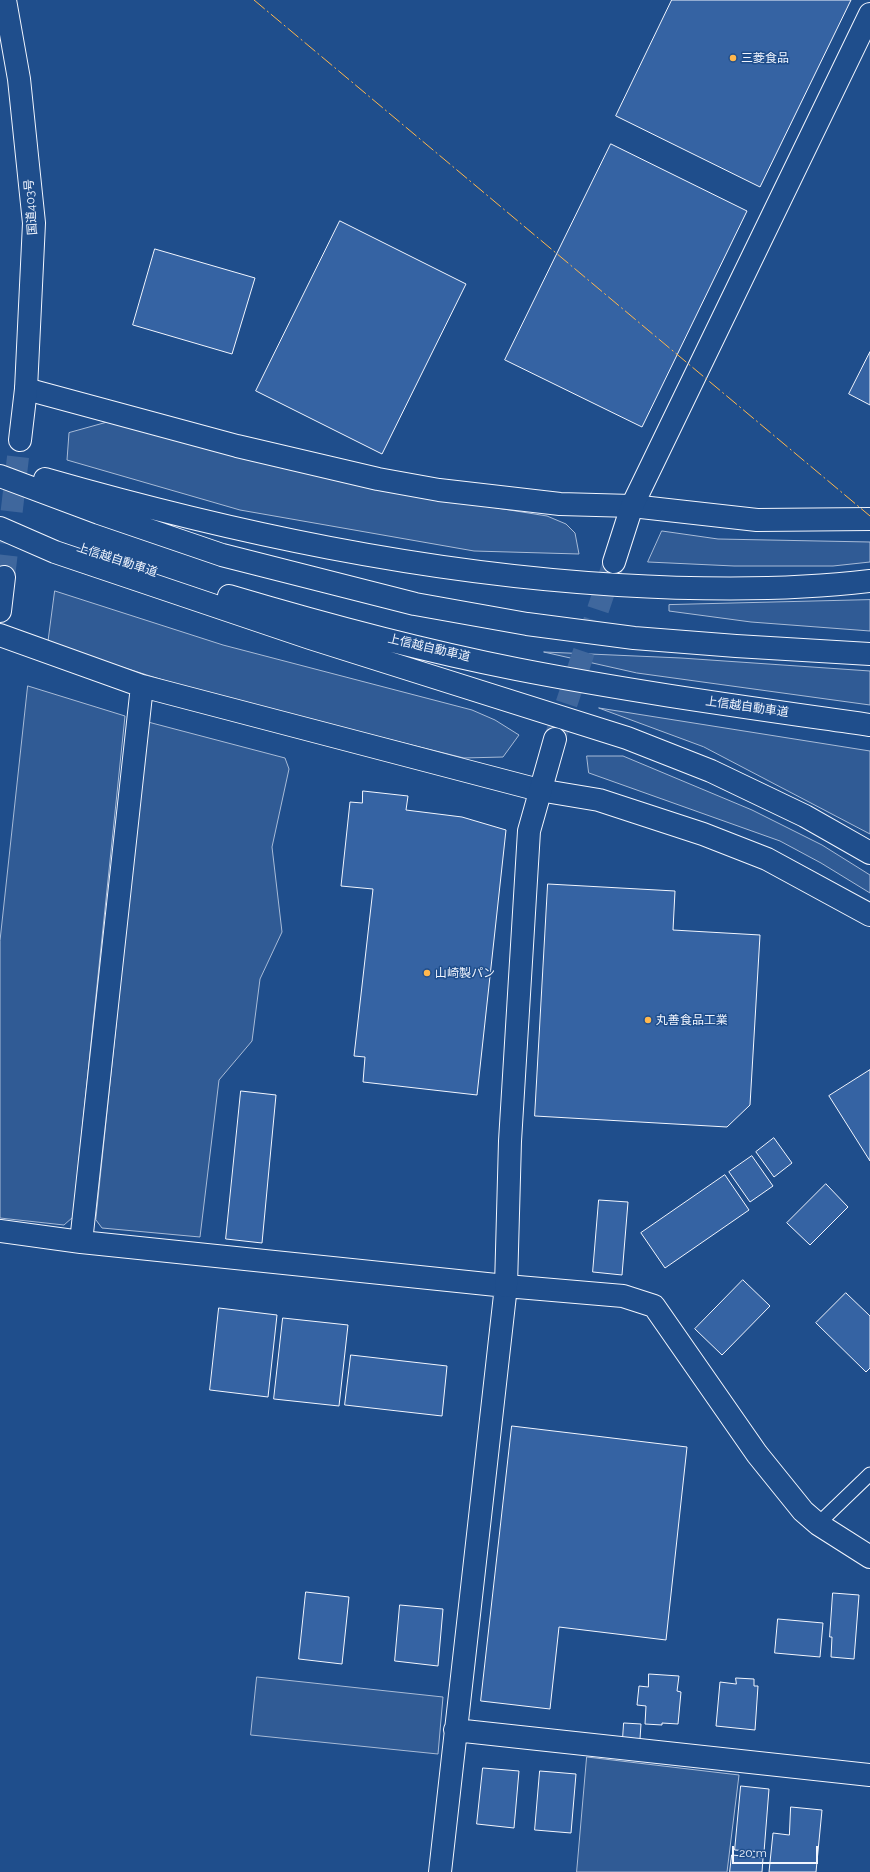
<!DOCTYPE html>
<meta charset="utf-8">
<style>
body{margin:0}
#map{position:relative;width:870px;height:1872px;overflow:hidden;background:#1f4e8c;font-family:Raleway,sans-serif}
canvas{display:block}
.scale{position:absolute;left:732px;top:1846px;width:86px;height:18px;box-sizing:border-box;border:2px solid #f2f6ff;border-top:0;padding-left:5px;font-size:12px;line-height:14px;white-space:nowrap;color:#f2f6ff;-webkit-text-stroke:3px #1f4e8c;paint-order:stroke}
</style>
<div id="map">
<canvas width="870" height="1872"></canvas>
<div class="scale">20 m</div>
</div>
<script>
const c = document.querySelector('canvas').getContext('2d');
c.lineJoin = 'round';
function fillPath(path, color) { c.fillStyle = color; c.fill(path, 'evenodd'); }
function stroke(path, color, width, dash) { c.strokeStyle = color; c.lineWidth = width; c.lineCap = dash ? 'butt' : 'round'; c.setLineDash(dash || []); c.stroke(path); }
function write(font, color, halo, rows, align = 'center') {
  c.font = font + ' Raleway,"Noto Sans JP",sans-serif'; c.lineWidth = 3; c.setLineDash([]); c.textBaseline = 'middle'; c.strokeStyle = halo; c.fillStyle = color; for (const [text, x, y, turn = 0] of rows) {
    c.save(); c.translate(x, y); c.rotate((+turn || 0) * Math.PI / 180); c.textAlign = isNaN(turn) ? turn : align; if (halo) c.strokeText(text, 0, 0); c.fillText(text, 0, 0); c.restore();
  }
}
const built = new Path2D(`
 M108,422L372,488L547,516L566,524L575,533L579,554L474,551L240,510L67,460L69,433Z
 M662,531L718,539L870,542V562L833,566H734L648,562Z
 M55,591L223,645L472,710L495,720L519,735L503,757L464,758L211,695L48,644Z
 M870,600V631L751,622L669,611V605Z
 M544,652L681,658L870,671V705L637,673Z
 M28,686L125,716L73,1217L64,1225L0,1218V941Z
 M599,708L870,751V834L704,747Z
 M148,722L285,758L289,769L272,847L282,932L260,979L252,1041L219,1080L200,1237L102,1228L96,1220Z
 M587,756H623L752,810L822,845L870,875V893L821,863L780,841L589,773Z
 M257,1677L443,1697L438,1754L251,1735Z
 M587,1757L739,1775L727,1872H577Z`);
fillPath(built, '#305b95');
stroke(built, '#a8bbd7', 1);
const building = new Path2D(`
 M672,0H851L760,187L616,116Z
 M611,144L747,211L642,427L505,360Z
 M340,221L466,284L382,454L256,391Z
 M155,249L255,278L232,354L133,325Z
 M870,352V405L849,394Z
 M363,791L408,796L406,810L462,817L506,830L477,1095L363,1082L365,1057L354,1056L373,889L341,886L350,802L362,803Z
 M548,884L675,891L673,930L760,935L750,1105L727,1127L535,1116Z
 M870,1070V1161L829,1096Z
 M241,1091L276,1095L262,1243L226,1239Z
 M774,1138L792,1163L774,1177L756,1152Z
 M752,1156L773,1186L750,1202L729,1172Z
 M725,1175L749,1210L665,1268L641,1233Z
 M826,1184L848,1207L810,1245L787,1223Z
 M599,1200L628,1202L622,1275L593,1272Z
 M743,1280L770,1306L722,1355L695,1329Z
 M846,1293L870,1316V1368L866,1372L816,1323Z
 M219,1308L277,1315L268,1397L210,1390Z
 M283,1318L348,1325L339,1406L274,1399Z
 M351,1355L447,1366L442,1416L345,1405Z
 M512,1426L687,1447L666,1640L559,1627L550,1709L481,1701Z
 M306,1592L349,1597L342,1664L299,1659Z
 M833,1593L859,1595L854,1659L831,1657L832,1637H830Z
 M400,1605L443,1609L438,1666L395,1661Z
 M778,1619L823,1623L820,1657L775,1653Z
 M649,1674L679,1676L677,1691L681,1692L678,1724L662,1723V1725L645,1724L646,1706L637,1705L639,1686L648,1687Z
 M736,1678L754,1679V1686H758L755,1730L716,1726L720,1682L736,1684Z
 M624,1723L641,1724L640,1739L623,1738Z
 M483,1768L519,1771L514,1828L477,1824Z
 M540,1771L576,1774L571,1833L535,1830Z
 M741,1786L769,1789L764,1852L735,1850Z
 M791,1807L822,1810L816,1872H769L773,1833L789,1835Z
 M732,1855L763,1858L762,1872H730Z`);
fillPath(building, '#3563a3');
stroke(building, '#f2f6ff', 1);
stroke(new Path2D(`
 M556,735L614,562`), '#3f679d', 22, [22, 11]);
stroke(new Path2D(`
 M4,577L20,440`), '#3f679d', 22, [22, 11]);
const service = new Path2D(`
 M818,1524L870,1474`);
const minor = new Path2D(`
 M26,389L237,446L378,479L439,490L560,504L632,506L757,520L870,519
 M0,635L142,686L539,790L599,800L703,834L767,859L870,915
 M0,1231L81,1242L506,1286L623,1296L654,1306L757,1454L803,1511L818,1524L870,1557
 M81,1242L142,686
 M455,1730L870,1775
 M440,1872L506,1286`);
const tertiary = new Path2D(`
 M614,562L632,506L870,14
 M506,1286L510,1141L529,831L555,739`);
const trunk = new Path2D(`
 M5,0L19,79L34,223L26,389L20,440
 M0,611L4,577`);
const motorway = new Path2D(`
 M0,476L99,513L222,555L415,604L527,624L634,638L736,646L870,654
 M45,479C234,533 422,573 618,585C702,590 787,591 870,581
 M0,528L55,552L310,638L627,738L711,771L805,816L870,853
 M229,596C323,624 420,650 516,669C633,692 752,708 870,725`);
stroke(service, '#f2f6ff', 15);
stroke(minor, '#f2f6ff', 24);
stroke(tertiary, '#f2f6ff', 24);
stroke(trunk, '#f2f6ff', 24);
stroke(motorway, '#f2f6ff', 24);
stroke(service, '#1f4e8c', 13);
stroke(minor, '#1f4e8c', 22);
stroke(tertiary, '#1f4e8c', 22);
stroke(trunk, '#1f4e8c', 22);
stroke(motorway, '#1f4e8c', 22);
stroke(new Path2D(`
 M254,0L870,516`), '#ffb74d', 1, [14, 3, 2, 3]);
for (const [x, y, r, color] of [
 [733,58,4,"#ffb74d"],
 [427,973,4,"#ffb74d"],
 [648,1020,4,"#ffb74d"]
]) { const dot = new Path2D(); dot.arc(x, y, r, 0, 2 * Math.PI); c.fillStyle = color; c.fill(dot); stroke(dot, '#1f4e8c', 1.5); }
write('12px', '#f2f6ff', '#1f4e8c', [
 ["三菱食品",741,58],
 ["山崎製パン",435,973],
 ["丸善食品工業",656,1020]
], 'left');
write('12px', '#f2f6ff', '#1f4e8c', [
 ["国道403号",31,207,-94],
 ["上信越自動車道",117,560,18],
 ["上信越自動車道",429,648,13],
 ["上信越自動車道",747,707,8]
]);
</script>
